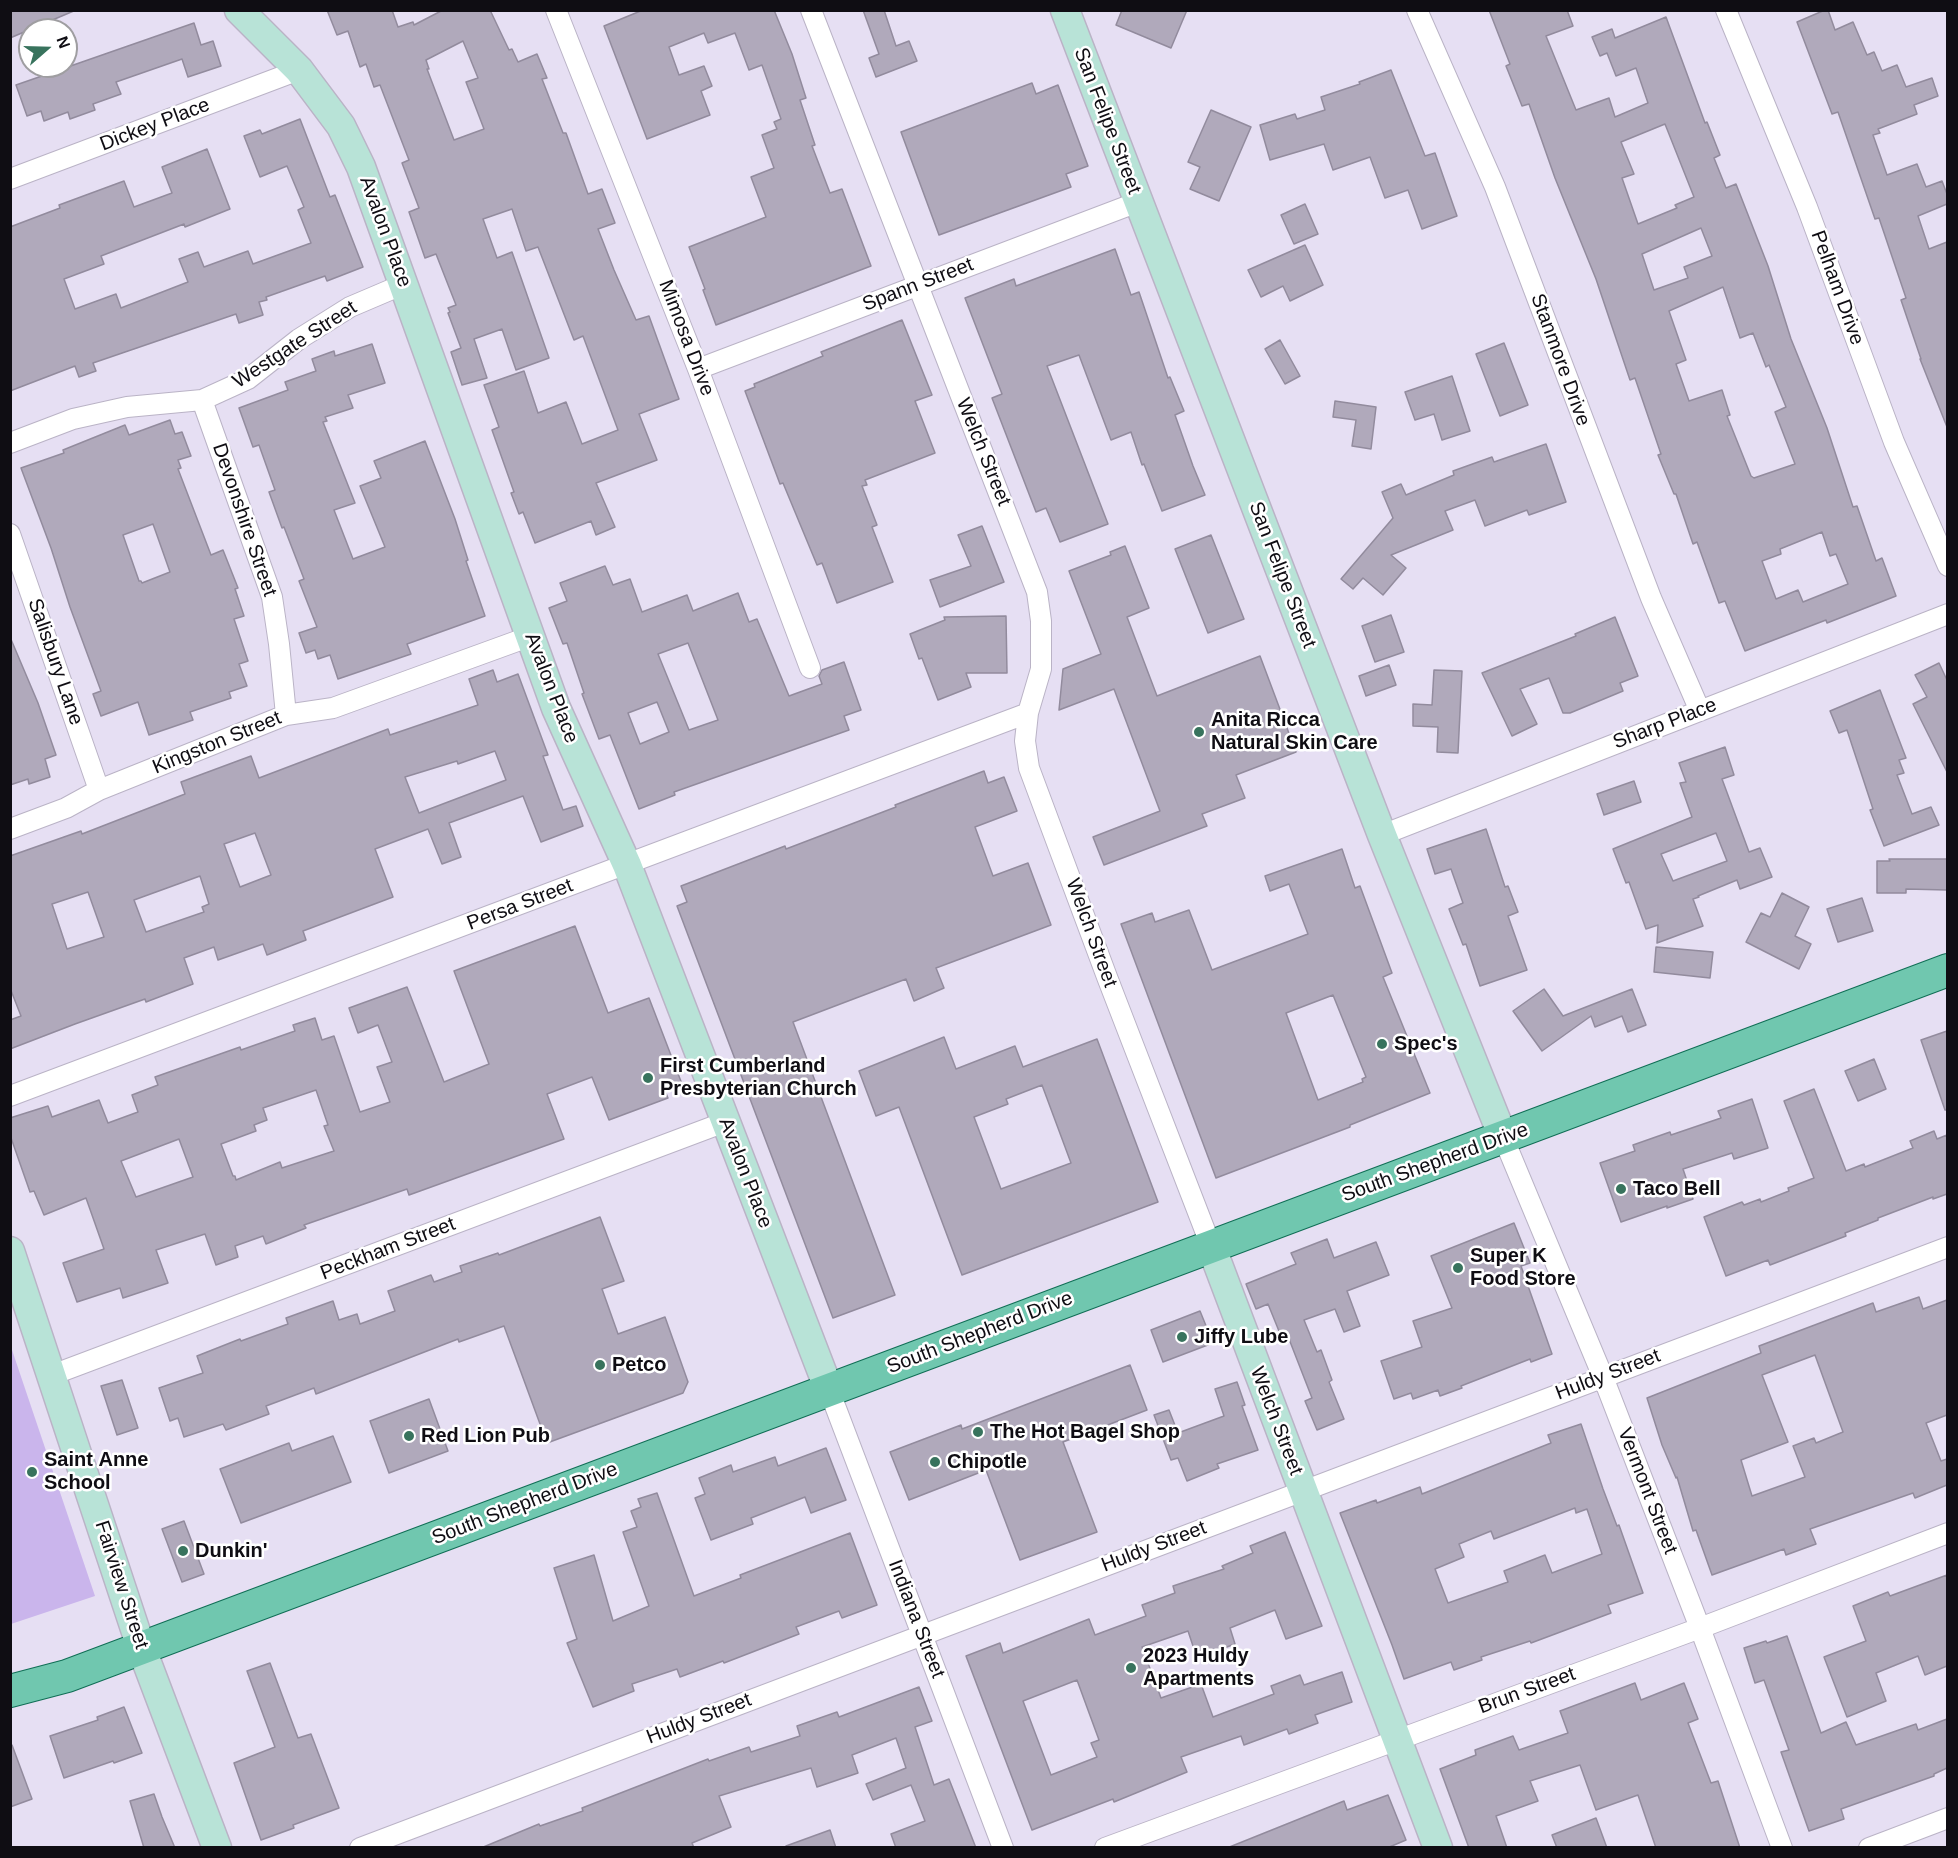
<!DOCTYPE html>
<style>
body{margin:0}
#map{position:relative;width:1958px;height:1858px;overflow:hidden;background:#e6dff3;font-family:Arial,sans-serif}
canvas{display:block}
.frame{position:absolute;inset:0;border:12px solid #0f0d13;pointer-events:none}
.north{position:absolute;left:18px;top:18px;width:60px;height:60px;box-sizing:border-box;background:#fff;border:2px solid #9f9ea1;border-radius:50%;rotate:70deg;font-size:16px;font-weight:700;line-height:24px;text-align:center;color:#0f0d13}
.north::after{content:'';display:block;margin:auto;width:21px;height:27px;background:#38735d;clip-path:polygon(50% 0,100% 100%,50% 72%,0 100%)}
</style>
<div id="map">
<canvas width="1958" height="1858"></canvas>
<div class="frame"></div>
<div class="north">N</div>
</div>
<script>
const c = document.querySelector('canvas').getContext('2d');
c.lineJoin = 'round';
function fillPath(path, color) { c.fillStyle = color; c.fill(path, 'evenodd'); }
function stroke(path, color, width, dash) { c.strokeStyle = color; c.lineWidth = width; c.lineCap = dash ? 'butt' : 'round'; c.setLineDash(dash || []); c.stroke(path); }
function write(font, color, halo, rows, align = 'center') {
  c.font = font + ' Arial,sans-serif'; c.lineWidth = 5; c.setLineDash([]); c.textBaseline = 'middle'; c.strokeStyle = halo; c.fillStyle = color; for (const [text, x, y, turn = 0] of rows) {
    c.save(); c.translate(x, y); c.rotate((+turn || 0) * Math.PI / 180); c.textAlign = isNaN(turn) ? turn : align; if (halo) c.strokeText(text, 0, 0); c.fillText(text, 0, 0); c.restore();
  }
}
fillPath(new Path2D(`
 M11,1347L95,1596L11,1624H10Z`), '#cab5ec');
const building = new Path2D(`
 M10,10H76L10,38Z
 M327,10H392L398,27L413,22L414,25L443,10H490L509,50L512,49L518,62L537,54L547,78L542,79L563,133H566L588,194L602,189L615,223L598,229L614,270L636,320L649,316L679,399L639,414L657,460L596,483L615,527L596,535L591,521L535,543L523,512L519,514L511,493L514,492L492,430L499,427L484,385L524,371L538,413L566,402L582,444L618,430L583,336L574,340L538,247L526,251L512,209L483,219L497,258L512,252L549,358L516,370L502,329L474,339L487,378L462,385L451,352L461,348L448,313L450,312L448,308L456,305L436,254L425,258L409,212L419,208L402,163L409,160L380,85L374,87L366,64L360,67L348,31L337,35ZM463,41L478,78L466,82L484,129L454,140L427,69H429L426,60Z
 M643,10H774L792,54L806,98L800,100L815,145L812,146L830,193L842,189L871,266L716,325L703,290L705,289L689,247L766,217L751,177L774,168L762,135L777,129L774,122L781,119L762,65L749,70L735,33L708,43L704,33L669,47L679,75L704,66L712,86L701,91L710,115L647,139L604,26Z
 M863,10H884L896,46L909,41L917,61L876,77L869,58L879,54Z
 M1122,10H1187L1171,48L1116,25Z
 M1489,10H1567L1573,26L1546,36L1576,110L1609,98L1615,117L1648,103L1636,68L1616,76L1607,53L1600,56L1592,37L1612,29L1615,38L1666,17L1705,123L1707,122L1720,155L1714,158L1726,188L1736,184L1768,266L1791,339L1827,428L1853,507L1857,506L1876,561L1882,558L1896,596L1827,623L1826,620L1745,651L1725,601L1719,603L1697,542L1693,544L1676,494H1674L1658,455L1661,454L1635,378L1630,380L1596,279L1555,178L1529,104L1522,106L1506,66L1510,64ZM1665,124L1694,197L1675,205L1677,208L1638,224L1622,178L1634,174L1621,142ZM1701,228L1712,256L1684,267L1688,278L1654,290L1642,254ZM1723,287L1740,338L1753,333L1766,367L1769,365L1786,407L1775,412L1795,464L1754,478L1751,476L1727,416L1730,415L1722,390L1689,401L1676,364L1686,360L1669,311ZM1822,532L1830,556L1836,554L1848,584L1803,602L1798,590L1776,599L1762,561L1781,554L1780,549Z
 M1825,10H1828L1835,30L1853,22L1867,55L1874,52L1882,71L1897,65L1906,87L1932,78L1938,96L1914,105L1917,114L1878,129L1880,133L1873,135L1887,175L1917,164L1926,187L1942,181L1947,194V204L1918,216L1929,249L1947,242V427L1920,359H1921L1901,300L1906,298L1879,218L1875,219L1838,112L1832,114L1797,22Z
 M194,23L201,45L213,41L221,66L188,77L182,59L116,82L121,94L93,104L95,110L70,119L68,112L44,121L41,111L27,116L16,85Z
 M1391,70L1425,156L1435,153L1457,216L1422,229L1408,190L1385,198L1370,157L1333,170L1324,144L1270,160L1260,125L1295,114L1297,119L1325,110L1321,97L1360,84L1359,82Z
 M1032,83L1036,94L1058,85L1088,166L1066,174L1071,187L939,235L901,132Z
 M1211,110L1251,127L1219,201L1190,189L1200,167L1188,162Z
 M300,119L330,197L335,195L363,267L327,281L325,276L266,297L267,300L259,302L263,315L239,323L236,314L93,363L96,371L79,377L75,366L10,391V227L60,208L59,205L124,181L134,207L172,193L162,167L207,149L230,209L185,227L184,224L101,256L104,264L64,279L75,309L116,294L121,308L188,282L179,259L198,252L204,267L248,251L253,264L311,243L298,210L304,207L287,166L260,177L244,136L260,130L262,134Z
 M1305,204L1318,234L1294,244L1281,215Z
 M1305,245L1323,285L1290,301L1283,286L1261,297L1248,270Z
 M1115,249L1131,295L1139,292L1168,378L1170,377L1184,411L1175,415L1193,466L1205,495L1162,511L1144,464L1142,465L1131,432L1111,440L1079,355L1047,366L1108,524L1060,542L1046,508L1036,512L992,398L1002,394L965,298L1014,279L1016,286Z
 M902,320L932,395L915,401L935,453L865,480L867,485L862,486L877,525L872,527L893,582L837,603L822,563L817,565L783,483L780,484L745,391L755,387L754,384L823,356L821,352Z
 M1280,340L1300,376L1285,384L1265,349Z
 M1504,343L1528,405L1500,416L1476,354Z
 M372,344L385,383L348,395L353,408L325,417L327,421L323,422L355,503L334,510L353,559L385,547L360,486L381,478L374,461L425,441L455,519L468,560L466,561L485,616L407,644L411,654L338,679L330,655L318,659L315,650L306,653L299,633L317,627L299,581L304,579L284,527L282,528L269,492L275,490L259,445L253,447L239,408L288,390L285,382L316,371L312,359L334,351L335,356Z
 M1452,376L1470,431L1442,440L1434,414L1415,420L1405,392Z
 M1335,401L1376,407L1371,449L1352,446L1356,420L1333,417Z
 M170,420L175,434L182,432L191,456L178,460L181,468L178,469L211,555L223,550L238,588L235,589L244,616L234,619L248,661L239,664L247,686L229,692L231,698L190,712L193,720L149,735L138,702L101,716L93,694L101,691L70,607L51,548L21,468L64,453L63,450L125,425L129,435ZM153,524L170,572L142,583L141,581H139L123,535Z
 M1546,444L1566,502L1529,515L1527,510L1485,526L1475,500L1445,511L1453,530L1391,555L1406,568L1383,595L1363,578L1353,589L1341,579L1393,518L1382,492L1401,484L1406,495L1454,475L1453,471L1492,457L1494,462Z
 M982,526L1004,582L940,607L930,580L971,566L958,535Z
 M1211,535L1244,619L1208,633L1175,549Z
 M1125,546L1149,608L1127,617L1157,696L1260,656L1296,752L1236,775L1245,798L1202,814L1207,826L1104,865L1093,837L1160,811L1114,689L1059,710L1063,669L1101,654L1069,571L1111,555L1110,552Z
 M605,566L613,585L630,579L642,612L687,595L693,611L738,593L749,622L757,619L789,696L822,684L819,676L822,670L844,662L861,710L844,716L849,730L674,792L675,795L639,809L610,735L599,739L582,694L584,693L567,643L563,644L549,608L567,601L560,583ZM688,643L718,720L689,730L658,654ZM657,702L669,732L640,744L628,713Z
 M1391,615L1404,652L1375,662L1362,626Z
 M1006,616L1007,673H966L971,687L938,700L922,658L919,659L910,634L945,620L944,617Z
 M1615,617L1638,676L1620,683L1623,691L1570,713H1563L1549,678L1520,689L1537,724L1512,736L1482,673L1576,636L1575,634Z
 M10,637L38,703L56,755L45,759L50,777L29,784L28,779L10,785Z
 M1939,663L1947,680V772L1913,704L1927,697L1915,675Z
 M1389,665L1396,685L1366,696L1359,676Z
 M493,670L497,682L518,674L548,755L543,756L563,810L576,806L583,826L541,842L523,796L449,823L461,857L442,864L428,829L375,849L393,897L303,931L306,940L267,955L263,944L218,960L214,947L184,958L193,984L146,1002L145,999L75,1024L10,1049V1020L21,1016L10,988V856L81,831L82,834L185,794L181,782L251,756L259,778L388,729L390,735L478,705L469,679ZM495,751L506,780L419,813L405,777L457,761L458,764ZM255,833L271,875L240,887L224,844ZM200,876L209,904L202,907L204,912L146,932L134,900ZM88,892L104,937L67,949L52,904Z
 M1434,670L1462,671L1458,753L1437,752L1438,727L1413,726V704L1432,705Z
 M1880,690L1906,758L1899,760L1904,773L1897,775L1912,814L1931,807L1939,825L1884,846L1870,810L1873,809L1847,730L1839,733L1830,711Z
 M1725,747L1734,775L1722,779L1749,852L1760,848L1772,877L1740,889L1737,880L1698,896L1699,897L1693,899L1703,926L1657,943L1658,925L1646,929L1629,882L1626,883L1613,849L1692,817L1680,783L1686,782L1679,763ZM1716,833L1727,861L1673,881L1661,854Z
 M984,771L988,783L1004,777L1017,811L975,827L993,876L1028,863L1051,925L936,968L944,988L914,1001L906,979L793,1022L895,1295L833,1318L677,906L687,902L681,886L785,846L786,849L896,807L895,805Z
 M1634,781L1641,802L1604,815L1597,794Z
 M1486,829L1505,887L1508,886L1518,912L1508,916L1527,970L1480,986L1466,944L1463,945L1449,909L1463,903L1451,869L1435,874L1427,849Z
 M1342,849L1355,888L1360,886L1392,973L1383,977L1430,1093L1350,1125V1127L1216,1178L1121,924L1152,913L1155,922L1189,910L1212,970L1308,934L1289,884L1270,891L1265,876ZM1333,995L1366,1077L1362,1079L1363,1082L1318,1100L1286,1013Z
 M1889,859H1947V890L1906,889V893H1877V861H1890Z
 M1782,893L1809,907L1795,936L1811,944L1799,969L1746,942L1761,913L1770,917Z
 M1862,898L1873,931L1838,942L1827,909Z
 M575,926L608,1013L649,998L682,1084L665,1091L668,1098L609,1120L592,1077L547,1094L564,1139L409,1195L407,1189L304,1225L306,1228L266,1244L263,1236L235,1246L238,1257L216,1265L205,1234L156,1250L168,1283L123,1298L120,1288L77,1302L63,1263L104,1249L86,1198L44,1215L34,1191L30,1192L10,1135V1118L48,1106L52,1117L99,1100L108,1123L138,1112L132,1095L158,1085L155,1077L240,1047L241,1050L295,1031L293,1025L315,1018L322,1040L334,1036L360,1112L390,1102L377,1067L392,1062L378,1025L358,1033L349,1008L407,987L444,1082L489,1064L454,971ZM316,1090L328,1125L324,1126L334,1151L282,1168L280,1162L236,1180L235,1176H233L221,1144L256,1131L254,1125L267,1120L263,1108ZM179,1139L193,1177L136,1197L121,1161Z
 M1656,947L1713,952L1710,978L1654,972Z
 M1544,989L1563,1016L1632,989L1646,1025L1628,1032L1622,1016L1595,1027L1591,1016L1542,1051L1513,1011Z
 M1947,1031V1110H1945L1921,1040Z
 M944,1037L956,1069L1015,1046L1023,1067L1097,1039L1158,1202L962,1275L899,1107L876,1116L859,1071ZM1042,1085L1071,1163L1001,1189L974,1117L1008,1104L1006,1099Z
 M1874,1059L1886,1089L1858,1101L1845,1071Z
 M1814,1089L1846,1171L1864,1164L1865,1167L1913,1148L1910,1141L1934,1131L1937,1139L1947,1135V1194L1933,1199V1197L1878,1218V1220L1845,1233L1846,1236L1770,1265L1768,1260L1726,1276L1704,1217L1742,1202L1744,1205L1760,1199L1761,1202L1789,1191L1788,1188L1814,1178L1784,1101Z
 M1752,1099L1768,1148L1734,1159L1732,1153L1683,1169L1693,1199L1667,1208V1206L1621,1222L1600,1163L1635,1151L1633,1145L1670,1132L1671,1135L1721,1118L1718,1111Z
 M600,1217L624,1281L602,1289L618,1334L665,1317L688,1382L683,1393L547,1443L504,1326L459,1342L458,1339L316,1394L314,1388L266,1406L269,1414L226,1430L223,1424L184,1437L178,1418L170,1421L159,1388L203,1373L197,1356L240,1339L241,1341L288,1324L286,1318L333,1301L339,1320L357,1314L360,1324L395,1311L388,1291L431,1275L434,1282L462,1272L460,1266L498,1253L499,1255Z
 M1514,1223L1530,1263L1521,1266L1552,1354L1531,1362L1530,1359L1461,1386L1462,1388L1440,1396L1438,1390L1413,1399L1411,1393L1394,1399L1381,1361L1422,1347L1413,1321L1452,1308L1431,1256Z
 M1327,1239L1334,1258L1376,1242L1389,1275L1347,1291L1360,1326L1344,1332L1335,1309L1304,1320L1317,1352L1321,1350L1332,1380L1329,1382L1344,1419L1317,1430L1305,1401L1312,1398L1289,1339L1283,1341L1268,1304L1256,1309L1246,1284L1296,1264L1291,1253Z
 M1919,1297L1923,1309L1947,1300V1415L1926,1423L1941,1461L1947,1459V1485L1915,1498L1913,1493L1810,1529L1816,1544L1786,1555L1784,1549L1712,1575L1696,1530L1693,1531L1677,1477L1676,1478L1662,1445L1647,1398L1761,1353L1759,1346L1873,1303L1876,1312ZM1815,1355L1843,1432L1816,1443L1814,1438L1793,1446L1805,1477L1752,1496L1741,1460L1788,1442L1762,1375Z
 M1200,1311L1213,1343L1163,1362L1151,1330Z
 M1130,1365L1147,1410L1063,1442L1097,1532L1020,1560L986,1470L909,1500L890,1452L961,1425L962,1429Z
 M122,1380L138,1428L117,1435L101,1386Z
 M1237,1382L1245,1405L1242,1406L1258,1450L1217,1464L1219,1468L1187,1481L1178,1458L1171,1460L1154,1415L1169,1410L1178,1433L1224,1416L1215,1389Z
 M429,1399L448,1451L389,1473L370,1421Z
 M1581,1424L1603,1489L1617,1526L1619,1525L1643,1593L1608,1605L1611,1613L1531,1643L1530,1641L1481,1657L1482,1660L1454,1670L1451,1662L1404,1679L1392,1645L1340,1513L1376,1500L1377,1503L1420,1487L1422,1494L1551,1443L1548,1435ZM1575,1508L1576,1513L1587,1509L1602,1554L1552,1573L1545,1555L1504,1571L1508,1582L1448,1603L1435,1569L1464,1557L1459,1544L1491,1531L1494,1539Z
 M333,1436L351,1482L241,1523L220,1469L289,1443L292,1451Z
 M826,1448L846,1500L811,1513L805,1497L751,1518L753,1524L711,1540L695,1498L705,1494L699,1478L731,1465L733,1472L775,1457L778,1466Z
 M657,1493L694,1596L741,1578L740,1575L850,1533L877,1605L842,1618L839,1611L796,1627L799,1634L724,1663L723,1661L680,1677L677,1669L632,1684L634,1691L593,1707L567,1643L577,1639L554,1568L594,1555L613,1621L649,1606L623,1532L637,1527L631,1511L641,1507L638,1499Z
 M184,1521L204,1574L182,1582L162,1529Z
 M1285,1532L1322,1626L1286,1639L1275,1610L1230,1628L1235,1644L1197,1658L1188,1631L1142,1647L1161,1698L1201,1684L1213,1717L1274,1694L1271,1686L1300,1675L1304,1685L1342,1672L1352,1702L1315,1715L1318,1723L1289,1734L1287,1729L1244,1745L1241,1736L1181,1757L1187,1772L1114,1802L1113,1799L1032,1830L966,1656L1000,1643L1003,1653L1089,1619L1095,1635L1146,1616L1142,1605L1175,1593L1173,1586L1224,1569L1222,1566L1253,1553L1250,1546ZM1077,1680L1099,1740L1091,1743L1097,1757L1051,1775L1023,1701Z
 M1947,1575V1666L1925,1675L1918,1656L1876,1673L1886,1701L1847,1717L1824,1657L1866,1641L1853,1606L1888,1592L1890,1596Z
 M1787,1636L1821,1733L1846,1722L1856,1745L1916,1724L1918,1730L1947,1719V1768L1934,1774V1776L1841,1809L1844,1819L1809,1831L1781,1752L1789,1750L1764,1680L1755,1683L1744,1648L1766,1641L1767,1643Z
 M270,1663L298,1738L311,1734L339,1808L293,1825L294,1828L261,1840L234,1763L275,1747L247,1671Z
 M1635,1683L1641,1700L1684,1683L1698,1719L1688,1723L1711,1783L1718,1781L1740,1848H1656L1638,1795L1596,1810L1580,1765L1530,1781L1538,1801L1496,1816L1507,1848H1469L1440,1769L1476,1755L1475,1750L1513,1736L1519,1750L1568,1733L1560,1711Z
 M919,1687L932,1721L915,1727L934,1785L949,1779L976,1848H896L891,1834L925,1821L911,1785L873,1800L866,1784L906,1768L896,1738L852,1755L858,1773L817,1787L811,1768L719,1796L731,1827L692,1843L694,1848H481L539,1824L540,1826L583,1811L582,1808L708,1759L709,1761L749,1747L751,1752L800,1736L797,1726L837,1712L839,1717Z
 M124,1707L142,1753L114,1763L113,1761L64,1778L50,1736L98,1720L97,1717Z
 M10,1745H12L32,1799L10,1807Z
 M154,1794L162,1817L175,1848H144L130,1801Z
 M1388,1795L1406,1840L1387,1848H1227L1344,1801L1347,1810Z
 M1596,1818L1607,1848H1557L1552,1835Z
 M830,1830L836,1848H786V1846Z`);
fillPath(building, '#b0a9bb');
stroke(building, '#928b9d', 1.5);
const street = new Path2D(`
 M556,10L698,369L810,668
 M811,10L1037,592L1041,621V669L1028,713L1025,741L1029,768L1107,977L1211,1246
 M1417,10L1495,187L1651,598L1700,711
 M1726,10L1807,207L1894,442L1948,566
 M10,179L299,70
 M698,369L1138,202
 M202,400L272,597L279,644L286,715
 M10,443L73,419L127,407L202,400L248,379L299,339L350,307L404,284
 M10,534L99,790
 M10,829L66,808L99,790L286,715L333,708L531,636
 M1382,835L1948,614
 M10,1096L1028,713
 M1503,1137L1603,1377L1700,1628L1782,1848
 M52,1375L725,1122
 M829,1390L1003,1848
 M360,1848L1948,1247
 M1105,1848L1700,1628L1948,1533
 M1869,1848L1948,1818`);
const secondary = new Path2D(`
 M239,10L299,70L341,126L361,167L556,708L627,865L829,1390
 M1065,10L1382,835L1503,1137
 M1211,1246L1438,1848
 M10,1251L141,1647L217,1848`);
const primary = new Path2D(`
 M10,1691L67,1676L1948,970`);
stroke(street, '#bab3c6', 22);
stroke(secondary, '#bab3c6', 31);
stroke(primary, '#106e55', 34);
stroke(street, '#fff', 20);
stroke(secondary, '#b8e3d7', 28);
stroke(primary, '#70c7af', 32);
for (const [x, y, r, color] of [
 [1199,732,6,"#38735d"],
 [1382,1044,6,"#38735d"],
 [648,1078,6,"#38735d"],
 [1621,1189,6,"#38735d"],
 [1458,1268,6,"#38735d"],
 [1182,1337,6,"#38735d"],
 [600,1365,6,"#38735d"],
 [978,1432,6,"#38735d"],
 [409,1436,6,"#38735d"],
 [935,1462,6,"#38735d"],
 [32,1472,6,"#38735d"],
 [183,1551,6,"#38735d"],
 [1131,1668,6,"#38735d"]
]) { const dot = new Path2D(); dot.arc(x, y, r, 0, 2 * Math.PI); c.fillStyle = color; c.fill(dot); stroke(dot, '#fff', 2); }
write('20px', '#0f0d13', '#fff', [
 ["San Felipe Street",1107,121,69],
 ["Dickey Place",155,125,-21],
 ["Avalon Place",385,232,70],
 ["Spann Street",918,285,-21],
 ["Pelham Drive",1837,288,70],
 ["Mimosa Drive",686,338,69],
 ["Westgate Street",295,345,-33],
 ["Stanmore Drive",1560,360,70],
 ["Welch Street",983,452,68],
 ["Devonshire Street",244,520,71],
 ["San Felipe Street",1282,575,69],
 ["Salisbury Lane",55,662,71],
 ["Avalon Place",551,688,69],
 ["Sharp Place",1665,724,-21],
 ["Kingston Street",217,743,-22],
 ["Persa Street",520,905,-21],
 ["Welch Street",1091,933,70],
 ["South Shepherd Drive",1435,1163,-20],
 ["Avalon Place",745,1173,69],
 ["Peckham Street",388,1249,-21],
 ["South Shepherd Drive",980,1333,-21],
 ["Huldy Street",1608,1375,-21],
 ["Welch Street",1276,1421,69],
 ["Vermont Street",1647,1491,69],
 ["South Shepherd Drive",525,1504,-21],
 ["Huldy Street",1154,1547,-21],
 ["Fairview Street",121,1585,72],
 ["Indiana Street",916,1619,69],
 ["Brun Street",1527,1691,-20],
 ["Huldy Street",699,1719,-21]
]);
write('bold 20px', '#0f0d13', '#fff', [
 ["Anita Ricca",1211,720],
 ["Natural Skin Care",1211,743],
 ["Spec's",1394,1044],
 ["First Cumberland",660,1066],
 ["Presbyterian Church",660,1089],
 ["Taco Bell",1633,1189],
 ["Super K",1470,1256],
 ["Food Store",1470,1279],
 ["Jiffy Lube",1194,1337],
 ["Petco",612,1365],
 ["The Hot Bagel Shop",990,1432],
 ["Red Lion Pub",421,1436],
 ["Saint Anne",44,1460],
 ["School",44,1483],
 ["Chipotle",947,1462],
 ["Dunkin'",195,1551],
 ["2023 Huldy",1143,1656],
 ["Apartments",1143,1679]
], 'left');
</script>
